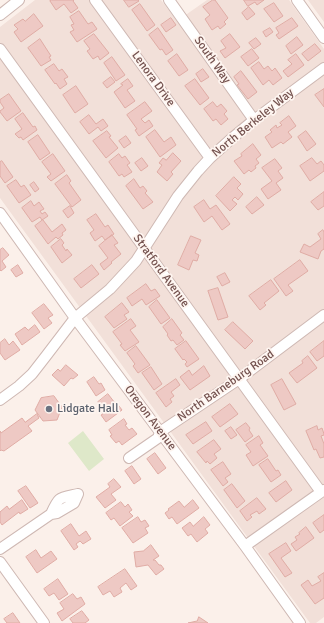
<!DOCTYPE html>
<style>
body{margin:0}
canvas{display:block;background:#fbf0ea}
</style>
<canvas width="324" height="623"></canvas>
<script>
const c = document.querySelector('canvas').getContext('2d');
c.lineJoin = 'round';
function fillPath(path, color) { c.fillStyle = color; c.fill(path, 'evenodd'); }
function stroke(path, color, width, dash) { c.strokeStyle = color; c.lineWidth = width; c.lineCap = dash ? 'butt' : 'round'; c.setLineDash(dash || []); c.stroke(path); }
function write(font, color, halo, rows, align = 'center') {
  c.font = font + ' Signika,sans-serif'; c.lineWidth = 3.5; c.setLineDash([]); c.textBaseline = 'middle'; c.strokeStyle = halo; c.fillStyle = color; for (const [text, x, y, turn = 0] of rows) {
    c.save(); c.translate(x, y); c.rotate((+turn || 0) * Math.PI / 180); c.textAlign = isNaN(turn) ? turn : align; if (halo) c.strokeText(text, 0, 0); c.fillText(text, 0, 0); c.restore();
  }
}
fillPath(new Path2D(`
 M35,0H161L177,21L207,0H289L324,49V617L316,623H310L0,198V27Z
 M308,0H324V22Z`), '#f2e0d9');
fillPath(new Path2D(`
 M83,431L104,459L89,471L68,443Z`), '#dee8c9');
const building = new Path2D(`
 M52,0H74L73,1L78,8L71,13L64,4L56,10L50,1Z
 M124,0H138L139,1L129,7Z
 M213,0H215L228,18L224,22L226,24L220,29L218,26L212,30L205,19L210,15L203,7Z
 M244,0H264L257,5L255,2L248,6Z
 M274,3L283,16L274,22L264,9Z
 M140,4L155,25L147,31L132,10Z
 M249,7L255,14L247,20L242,13Z
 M79,11L88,24L92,22L97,29L77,42L70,32L74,30L71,25L74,24L70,17Z
 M34,14L43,26L21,42L14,32L18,29L14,25L23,19L25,21Z
 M171,18L176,25L166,32L161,25Z
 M292,18L298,26L279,39L276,35L279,33L276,28Z
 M158,28L173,50L166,55L162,49L160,50L149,35Z
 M270,28L273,32L266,37L263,32Z
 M94,34L109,53L100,60L98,56L93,59L87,51L90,49L84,41Z
 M230,34L240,47L225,58L220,51L226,48L221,41Z
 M297,37L303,45L291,54L286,46Z
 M256,38L261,44L254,49L249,43Z
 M40,39L51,56L49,57L51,60L41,66L28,48Z
 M315,44L321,51L308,61L302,54Z
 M252,49L259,58L248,66L241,57Z
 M177,54L188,70L179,76L168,61Z
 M296,54L304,65L288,77L283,71L292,64L288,60Z
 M112,57L125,75L116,81L104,63Z
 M259,62L264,69L268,66L272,71L275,68L282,78L273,85L269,80L263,85L251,68Z
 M54,64L59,71L62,69L68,77L64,79L67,84L60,89L56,83L55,84L45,70Z
 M203,69L209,77L201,82L196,74Z
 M241,71L257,92L248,99L237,85L239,84L234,77Z
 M111,77L115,82L107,88L103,83Z
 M128,79L133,86L127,90L135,101L125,108L114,92L123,85L121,84Z
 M195,79L209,98L200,105L185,86Z
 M76,86L88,104L75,113L63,95Z
 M324,89V107L315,95Z
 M9,94L21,111L7,121L0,112V111L4,108L0,102V100Z
 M145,102L152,111L141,119L145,123L149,120L153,126L139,136L135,130L137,129L127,115Z
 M213,102L217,107L221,104L227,111L224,114L228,119L221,125L216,119L213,121L204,109Z
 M23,113L33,127L35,126L37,130L23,140L21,137L19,138L15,134L22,129L15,119Z
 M89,115L96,124L103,119L108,126L101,131L98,127L89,134L80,122Z
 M289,116L296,126L288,132L292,137L283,144L281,142L272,148L265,137L272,132L270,130L276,125L277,128L282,125L280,123Z
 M155,130L164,142L171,137L176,145L160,157L146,137Z
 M107,131L111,136L109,137L118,148L106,158L93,141Z
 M306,131L316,144L307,151L298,137Z
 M38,135L50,153L40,160L28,142Z
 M126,136L131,143L124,148L119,141Z
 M253,144L261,155L256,159L259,163L255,166L256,168L251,172L249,170L244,174L234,161L242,156L241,154Z
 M173,153L181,161L171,172L173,174L167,181L157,172L162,165L159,163L163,158L166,160Z
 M53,154L65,171L51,181L47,177L51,174L42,162Z
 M119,154L122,158L125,156L130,163L127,165L132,172L124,177L122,174L119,176L109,162Z
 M142,158L148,166L141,171L135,163Z
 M312,158L317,164L321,161L324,165V171L310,181L300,166Z
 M275,159L282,168L278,171L283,178L276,183L281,190L268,199L261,189L272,181L262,168Z
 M2,161L13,177L5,183L0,176V162Z
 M67,175L71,181L69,183L81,200L72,207L55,184Z
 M234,177L241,184L237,188L243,194L238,200L235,197L232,200L237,204L230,211L216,196Z
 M134,179L140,188L143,186L147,191L145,193L153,202L143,209L126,186Z
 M16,180L21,187L24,185L31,195L19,203L7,186Z
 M34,182L39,189L35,192L30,185Z
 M324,192V206L318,210L311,202Z
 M257,197L264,205L252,214L246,207Z
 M204,200L210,209L216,205L230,224L222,230L212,216L204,222L194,207Z
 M31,201L34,206L39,202L44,209L40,211L42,214L45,212L48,216L42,220L40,217L32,222L22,208Z
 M70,206L74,213L68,218L63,211Z
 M96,214L105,227L108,225L114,234L105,240L102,236L95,241L90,233L94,230L87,220Z
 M43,220L52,232L62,224L66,230L62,233L63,235L58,239L56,237L48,244L35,226Z
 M323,230L324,232V249L321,251L318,259L300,252L304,244L310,247L321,239L318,234Z
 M112,235L118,243L114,245L121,254L111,262L112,263L104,270L100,264L108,258L99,246Z
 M191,236L201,240L195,253L199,255L197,261L193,260L189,270L178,265Z
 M61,239L64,243L62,245L66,251L67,249L72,255L62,263L51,247Z
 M3,248L9,255L2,261L6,267L1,271L0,270V250Z
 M300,260L308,271L288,285L293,291L286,296L274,279Z
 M18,265L23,273L16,277L11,270Z
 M92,265L99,274L81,288L74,279Z
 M225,273L230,282L222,286L217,277Z
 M271,280L279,291L264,303L266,305L260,310L249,296Z
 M146,284L151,291L155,289L160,296L146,305L142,299L132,306L127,298Z
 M218,288L228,317L218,320L208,291Z
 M157,300L170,318L161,324L149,307Z
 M122,303L129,312L124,315L127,319L114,328L105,317Z
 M44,304L53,315L48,318L52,323L44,329L32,313Z
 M131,319L136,326L130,330L139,342L125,351L120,345L122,344L113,332Z
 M172,319L182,333L180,335L184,340L177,345L173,340L171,341L167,335L168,334L163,327Z
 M233,322L253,341L245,349L225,330Z
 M35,325L40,332L22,345L15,334L25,327L28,330Z
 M5,339L9,345L13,341L20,350L5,360L0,353V343Z
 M186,341L199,359L187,367L185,364L187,362L184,359L183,360L175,349Z
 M324,341V356L317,361L310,352Z
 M136,346L150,365L138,373L133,366L135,364L127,353Z
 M308,356L317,368L297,383L289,373L303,363L302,361Z
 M66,365L78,375L73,379L71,378L64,386L52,375L58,369L60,371Z
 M204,366L210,376L190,390L180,377L189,370L192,375Z
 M151,367L162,384L154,390L142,373Z
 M94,377L99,384L101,383L105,390L96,396L87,382Z
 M176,379L180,385L171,392L174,396L170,399L172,402L166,407L156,393Z
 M282,379L296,404L284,410L271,385Z
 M108,394L115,403L116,402L122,410L106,422L101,415L103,414L98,406L100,405L98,402Z
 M54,396L62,407L57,420L43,421L35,410L41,398Z
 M230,404L238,414L220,427L212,417Z
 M37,414L39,418L28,426L32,431L4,451L1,450L0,451V431L1,433L22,418L25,422Z
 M124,419L127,424L125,425L129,430L132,428L137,434L122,445L119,441L116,443L110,436L112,435L109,430Z
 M206,422L212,431L193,444L186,435Z
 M246,423L250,428L249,430L253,436L245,442L236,430Z
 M317,426L318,430L322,428L324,434V435L321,436L324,444V457L320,458L316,449L314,450L306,431Z
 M231,427L237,435L231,439L225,431Z
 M259,436L263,443L260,445L268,456L253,466L246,455L251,452L246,445Z
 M214,440L221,449L214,454L217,458L210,464L207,461L206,463L197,452Z
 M155,453L166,468L158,474L147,459Z
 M268,459L276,471L278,470L281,475L271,482L259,465Z
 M223,462L231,474L225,478L228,482L223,486L211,470Z
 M132,466L141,479L134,484L125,471Z
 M114,479L121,487L111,494L116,500L105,508L96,497L110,487L108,484Z
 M286,481L292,490L276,502L269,493Z
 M232,484L245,501L237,508L224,490Z
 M26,486L38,503L30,508L18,491Z
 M257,498L266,509L259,514L257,511L250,515L252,517L247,521L240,511Z
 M22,500L28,509L20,514L19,512L2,525L0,522V512L7,506L9,509Z
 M193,500L199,508L177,524L172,517L169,519L165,513L169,510L168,509L179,501L184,507Z
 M121,502L125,507L128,504L132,510L129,512L133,516L120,526L114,518L111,520L106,513Z
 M324,515V530L320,533L313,523Z
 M138,517L141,522L145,520L149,526L145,528L148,533L133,543L122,528Z
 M204,517L210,525L205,529L208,533L197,542L191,534L188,536L182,528L190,522L193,526Z
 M71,524L79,536L86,531L91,539L83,544L80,541L76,544L78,547L74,550L61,531Z
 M306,527L314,538L296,551L291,544L297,540L295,537L300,534L299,533Z
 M286,543L291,551L281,558L292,573L285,577L269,554Z
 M151,545L159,556L153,560H155L159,565H161L164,569L156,575L148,565L136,567L134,552L143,551Z
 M36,550L41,558L51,551L57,559L37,573L26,557Z
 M125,569L137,586L131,590L126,583L120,588L122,592L114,597L110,591L103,595L98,587Z
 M324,573V598L315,604L301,585L308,580L312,586L321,581L318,577Z
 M58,579L68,594L59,600L54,593L49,596L44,589Z
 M73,594L77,599L81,597L85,604L62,621L57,613L64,609L60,603Z
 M82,611L89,620L85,623H73L70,619Z
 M13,613L20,623H7L4,619Z
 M199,617L208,623H188L197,621Z`);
fillPath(building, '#eec9c4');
stroke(building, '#e0aca5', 1);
const minor = new Path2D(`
 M95,0L210,158
 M169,0L254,120
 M297,0L324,38
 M0,15L19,0
 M0,49L321,492
 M0,213L75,318L245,546L300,623
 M0,400L19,386L32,374L46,356L75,318L110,289L136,261L178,196L198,171L210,158L231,139L254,120L324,68
 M129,458L158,438L160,432L239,379L324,315
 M51,514C59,496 59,498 78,494
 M245,546L324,490
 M0,549L51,514L57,513L74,503L78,494
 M0,562L44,623`);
stroke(minor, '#ceb8b3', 12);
stroke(minor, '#fff', 10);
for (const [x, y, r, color] of [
 [49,409,4,"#6b7280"]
]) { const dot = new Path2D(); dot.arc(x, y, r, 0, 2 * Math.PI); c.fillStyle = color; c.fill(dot); stroke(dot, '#fef5f0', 1.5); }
write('12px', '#74524f', '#fef5f0', [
 ["South Way",212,60,55],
 ["Lenora Drive",153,79,54],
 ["North Berkeley Way",253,123,-39],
 ["Stratford Avenue",161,271,54],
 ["North Barneburg Road",226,386,-35],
 ["Oregon Avenue",150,418,53]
]);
write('12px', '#5b616d', '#fef5f0', [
 ["Lidgate Hall",57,409]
], 'left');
</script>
